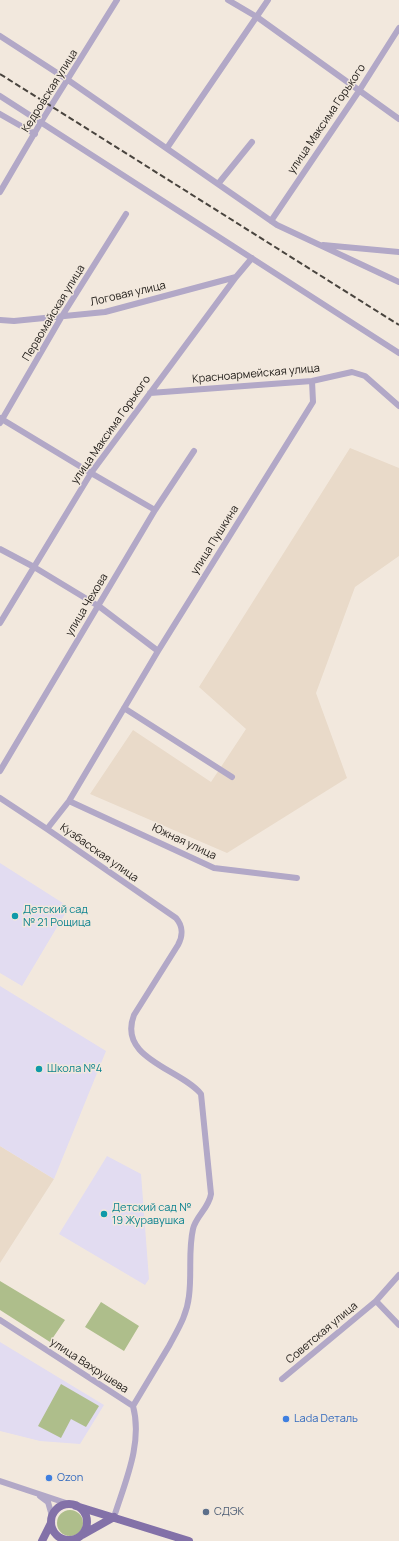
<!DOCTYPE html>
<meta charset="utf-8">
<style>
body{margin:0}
canvas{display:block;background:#f2e8dd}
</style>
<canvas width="399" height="1541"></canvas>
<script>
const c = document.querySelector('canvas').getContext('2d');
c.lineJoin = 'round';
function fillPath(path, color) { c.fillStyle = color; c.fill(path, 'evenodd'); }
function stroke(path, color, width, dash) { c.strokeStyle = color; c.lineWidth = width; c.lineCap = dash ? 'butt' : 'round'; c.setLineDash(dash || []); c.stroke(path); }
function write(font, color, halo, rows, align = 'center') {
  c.font = font + ' Manrope,sans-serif'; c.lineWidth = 3; c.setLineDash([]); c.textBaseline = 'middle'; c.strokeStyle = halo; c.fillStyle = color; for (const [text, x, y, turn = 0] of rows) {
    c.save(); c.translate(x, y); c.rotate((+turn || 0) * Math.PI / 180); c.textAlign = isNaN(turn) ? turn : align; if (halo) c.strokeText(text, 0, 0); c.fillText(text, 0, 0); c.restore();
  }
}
fillPath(new Path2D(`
 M350,448L399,468V556L355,587L316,693L347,778L227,853L90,794L133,730L211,782L246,729L199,687Z
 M0,1146L54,1179L0,1263Z`), '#e9dac9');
fillPath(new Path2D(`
 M0,863L69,907L22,986L0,973Z
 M0,986L106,1051L54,1179L0,1146Z
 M107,1156L141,1174L149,1279L145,1285L59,1234Z
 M0,1342L104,1405L80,1444L40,1441L0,1431Z`), '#e2dcf1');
fillPath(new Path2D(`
 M0,1281L65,1320L50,1342L0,1310Z
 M101,1302L139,1326L124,1351L85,1327Z
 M61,1384L99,1406L86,1427L71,1419L61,1438L38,1426Z
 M57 1523a13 13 0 1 1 26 0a13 13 0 1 1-26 0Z`), '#aebe8b');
stroke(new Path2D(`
 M228,0L257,17L399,119
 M0,36L68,80L277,225L399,282
 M0,96L399,353
 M0,114L35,134
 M167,148L268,0
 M218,184L252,142
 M0,192L41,122L117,0
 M271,221L359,91L399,28
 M323,245L399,252
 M0,320L14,321L105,312L236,277
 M150,393L312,381L352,372L365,376L399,406
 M0,418L91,473L155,510
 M0,423L62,316L126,214
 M0,549L34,567L100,607L158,651
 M0,623L91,473L236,277L252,258
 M124,708L232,777
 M0,771L155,510L194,451
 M0,798L47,829L176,918C183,926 183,936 178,945L134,1015C117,1059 181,1069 201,1094L211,1194C209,1208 196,1216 193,1229C188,1251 192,1273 189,1296C187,1315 178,1329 169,1346C157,1366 145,1386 133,1406
 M69,801L214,868L297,878
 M47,829L69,801L158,651L313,402L312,381
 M399,1275L376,1301L399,1325
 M0,1320L133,1406C143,1443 125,1482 114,1517
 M282,1379L376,1301
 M0,1481L69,1504
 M40,1496L48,1502L52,1516`), '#b2a8c7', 6);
stroke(new Path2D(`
 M51 1522a18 18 0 1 1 36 0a18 18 0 1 1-36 0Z
 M76,1506L189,1541
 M82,1535L114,1517
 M42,1541L51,1523`), '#8371a8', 8);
stroke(new Path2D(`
 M0,74L399,325`), '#49443e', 2, [6, 3]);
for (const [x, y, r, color] of [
 [15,916,4,"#0f9aa8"],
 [39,1069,4,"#0f9aa8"],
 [104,1214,4,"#0f9aa8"],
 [286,1419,4,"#3f7fe0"],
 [49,1478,4,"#3f7fe0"],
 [206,1512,4,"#5c6f8a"]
]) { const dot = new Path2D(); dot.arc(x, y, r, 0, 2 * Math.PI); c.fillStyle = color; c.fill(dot); stroke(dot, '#f2e8dd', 1.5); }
write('11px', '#1d1915', '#f2e8dd', [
 ["Кедровская улица",50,91,-58],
 ["улица Максима Горького",327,119,-56],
 ["Логовая улица",128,294,-13],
 ["Первомайская улица",54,313,-59],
 ["Красноармейская улица",256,374,-5],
 ["улица Максима Горького",111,430,-55],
 ["улица Пушкина",215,540,-58],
 ["улица Чехова",87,605,-59],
 ["Южная улица",184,842,25],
 ["Кузбасская улица",99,853,35],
 ["Советская улица",322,1333,-40],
 ["улица Вахрушева",89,1366,33]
]);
write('11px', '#0d838f', '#f2e8dd', [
 ["Детский сад",23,910],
 ["№ 21 Рощица",23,923],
 ["Школа №4",47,1069],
 ["Детский сад №",112,1208],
 ["19 Журавушка",112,1221]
], 'left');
write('11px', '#366cbe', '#f2e8dd', [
 ["Lada Dеталь",294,1419],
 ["Ozon",57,1478]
], 'left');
write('11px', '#4e5e75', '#f2e8dd', [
 ["СДЭК",214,1512]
], 'left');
</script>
